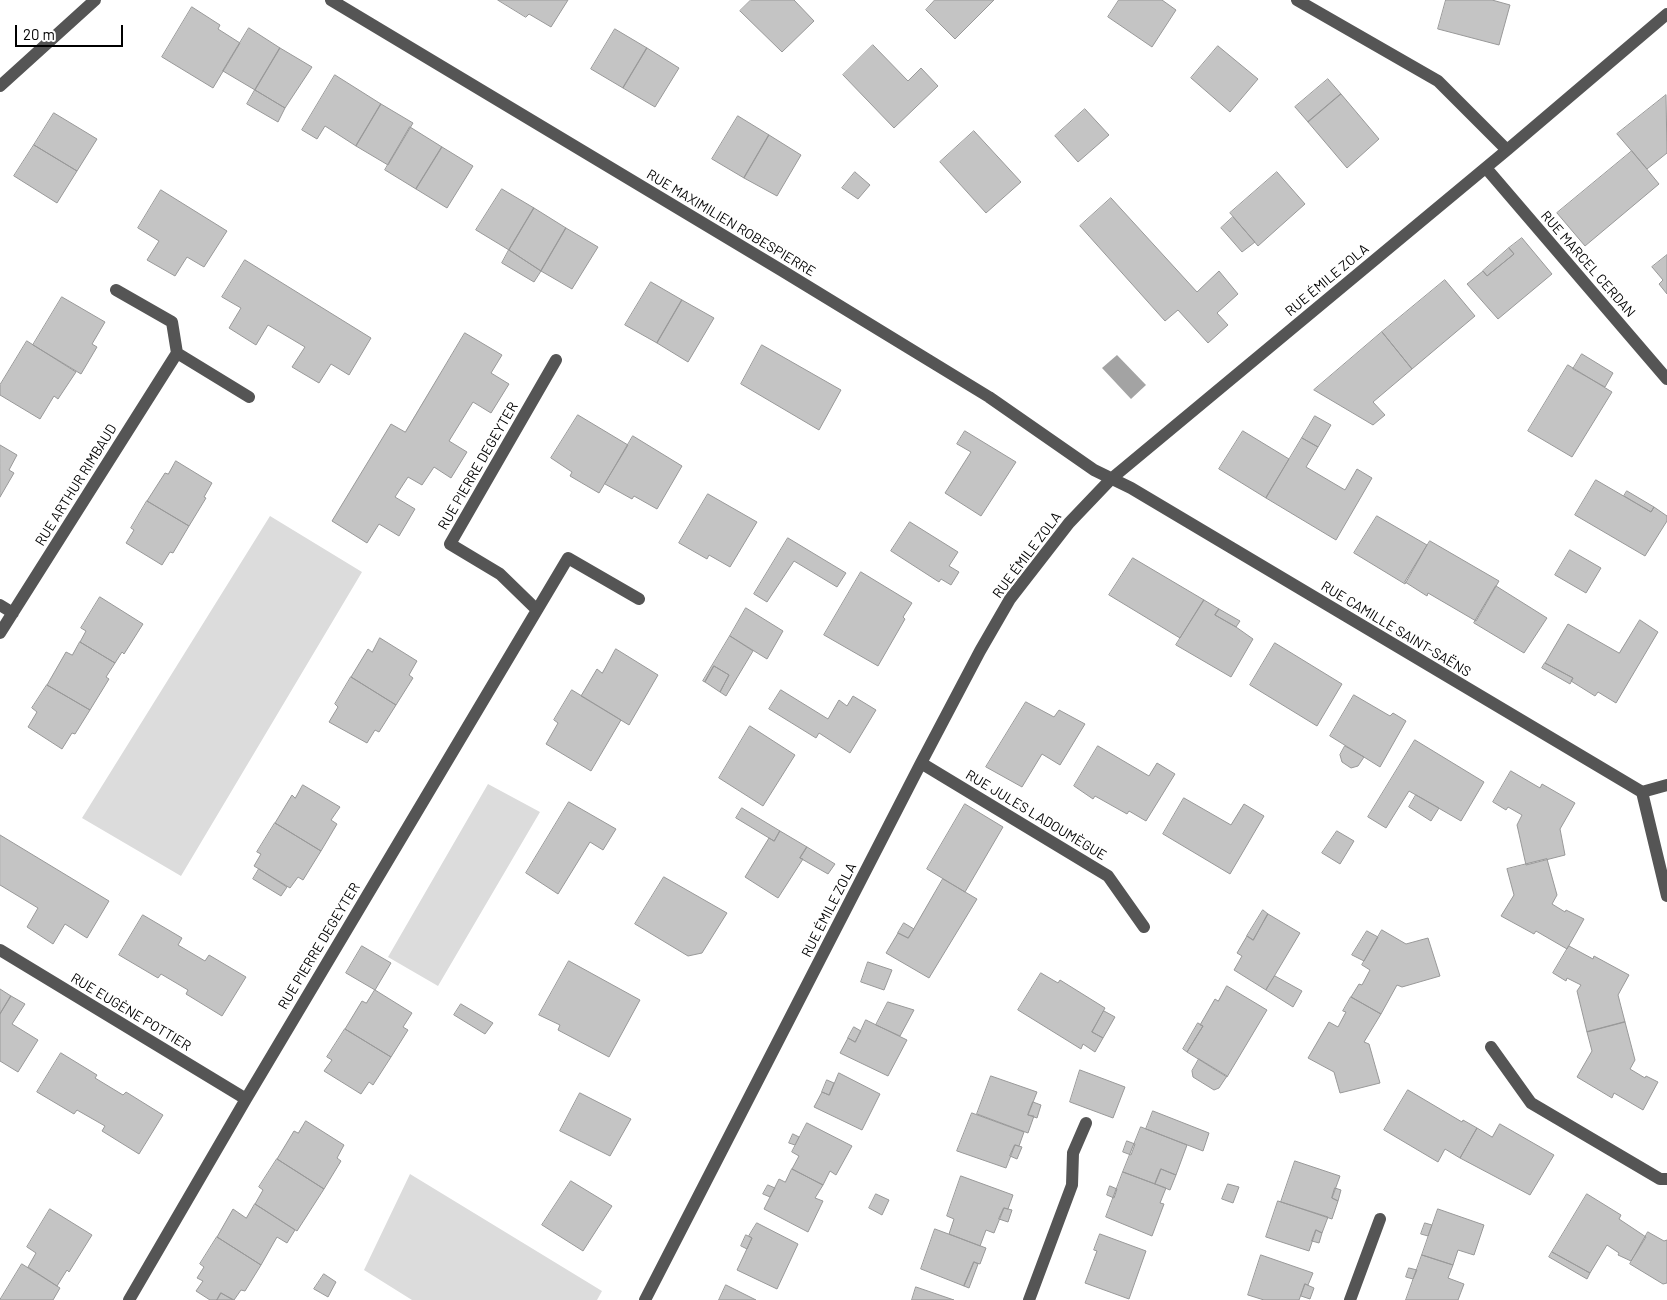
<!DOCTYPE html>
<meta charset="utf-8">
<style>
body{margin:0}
#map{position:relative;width:1667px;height:1300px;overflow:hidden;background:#fff;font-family:Barlow,sans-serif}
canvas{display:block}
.scale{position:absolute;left:15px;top:25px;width:108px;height:22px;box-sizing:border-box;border:2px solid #000;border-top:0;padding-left:6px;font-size:15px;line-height:18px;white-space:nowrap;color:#000;-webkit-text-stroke:4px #fff;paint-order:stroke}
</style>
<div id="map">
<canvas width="1667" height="1300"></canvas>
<div class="scale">20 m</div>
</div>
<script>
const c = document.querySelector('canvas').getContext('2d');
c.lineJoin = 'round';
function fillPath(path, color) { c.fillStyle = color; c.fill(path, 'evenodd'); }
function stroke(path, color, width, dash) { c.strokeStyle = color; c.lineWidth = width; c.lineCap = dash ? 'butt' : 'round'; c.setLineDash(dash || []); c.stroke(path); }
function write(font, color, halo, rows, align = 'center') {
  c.font = font + ' Barlow,sans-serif'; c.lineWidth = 4.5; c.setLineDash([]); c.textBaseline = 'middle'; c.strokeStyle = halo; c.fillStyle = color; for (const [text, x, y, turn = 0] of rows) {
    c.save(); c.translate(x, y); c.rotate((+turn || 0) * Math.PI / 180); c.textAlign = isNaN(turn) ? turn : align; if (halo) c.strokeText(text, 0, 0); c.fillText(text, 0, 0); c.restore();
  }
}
fillPath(new Path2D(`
 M270,516L362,572L181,876L82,818Z
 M488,784L540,812L438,986L388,957Z
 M410,1174L602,1291L597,1300H412L364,1270Z`), '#dcdcdc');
fillPath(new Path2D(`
 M1117,355L1146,385L1131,399L1102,368Z`), '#a3a3a3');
const building = new Path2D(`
 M498,0H568L551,27L529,14L526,17Z
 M751,0H794L814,21L782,52L740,11Z
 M935,0H994L955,39L926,10Z
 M1119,0H1162L1176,10L1152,47L1108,17Z
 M1446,0H1492L1510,5L1499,45L1438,29Z
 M192,7L220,25L218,29L240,43L213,88L162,57Z
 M249,28L280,48L255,90L223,71Z
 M615,29L647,48L623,88L591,69Z
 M873,45L908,81L921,68L938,86L894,128L843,75Z
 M1218,46L1258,79L1230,112L1191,78Z
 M280,48L312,67L285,108L255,90Z
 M647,48L679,68L655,107L623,88Z
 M335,75L381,104L356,146L325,126L317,139L302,130Z
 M1328,79L1341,94L1308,122L1295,107Z
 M255,90L285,108L278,122L247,104Z
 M1341,94L1379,139L1347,168L1308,122Z
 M1666,95L1667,153L1647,169L1617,134Z
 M381,104L413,123L388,165L356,146Z
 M1085,109L1109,135L1078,162L1055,136Z
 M54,113L97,139L77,171L34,145Z
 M738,116L769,135L744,178L712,159Z
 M410,127L442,147L416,189L385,170Z
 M974,131L1021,182L986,213L940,162Z
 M769,135L801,155L777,196L744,178Z
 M34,145L77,171L57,203L14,176Z
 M442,147L473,166L447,208L416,189Z
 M1632,151L1659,184L1585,246L1557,213Z
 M855,172L870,185L858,199L842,188Z
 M1277,172L1305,204L1258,246L1230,213Z
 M502,189L534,208L509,250L476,230Z
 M161,190L227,231L204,267L187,257L175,276L147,260L159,241L138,228Z
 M1111,198L1197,292L1219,271L1238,294L1217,313L1228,325L1208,343L1178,310L1165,321L1080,226Z
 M534,208L566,228L541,271L509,250Z
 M1233,217L1255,242L1242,252L1221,228Z
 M566,228L598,247L572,289L541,271Z
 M1522,238L1552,274L1498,319L1467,284L1483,271L1487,276L1514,254L1509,248Z
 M1509,248L1514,254L1487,276L1483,271Z
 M509,250L541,271L534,282L502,263Z
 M1667,255V294L1659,284L1663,280L1652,267Z
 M245,260L371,338L349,375L331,364L319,383L292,367L305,347L268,325L256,345L229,328L241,308L222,297Z
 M1445,280L1475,316L1412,369L1382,332Z
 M651,282L682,300L657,343L625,325Z
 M62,297L105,322L92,344L97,347L81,374L33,345Z
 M682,300L714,318L688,362L657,343Z
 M1382,332L1412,369L1373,402L1385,415L1373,425L1314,390Z
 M465,333L502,355L491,373L509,384L491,413L473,402L449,441L467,452L451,478L434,467L422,485L408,477L395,497L415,509L399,536L379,524L367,543L332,521L391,424L405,432Z
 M27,341L76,372L58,399L54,396L40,419L0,395V385Z
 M762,345L841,390L819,430L741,384Z
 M1582,354L1613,373L1605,387L1573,369Z
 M1568,365L1612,392L1572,457L1528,431Z
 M578,415L628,445L599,493L570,476L572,472L551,458Z
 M1315,416L1331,425L1318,447L1302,438Z
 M965,431L1016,462L981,516L945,493L971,452L957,444Z
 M1243,431L1289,459L1266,498L1219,469Z
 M633,436L682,466L657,509L634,496L632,499L605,484Z
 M1302,438L1318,447L1306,467L1345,490L1357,469L1372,478L1336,540L1266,498Z
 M0,445L17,455L9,470L14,473L0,497Z
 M176,461L212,483L204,497L206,498L189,526L147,501L165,473L168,474Z
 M1596,480L1651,512L1654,507L1667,516V521L1645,556L1575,515Z
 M1627,491L1654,507L1651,512L1624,496Z
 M708,494L757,522L730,567L709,555L707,559L679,543Z
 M147,501L189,526L173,553L170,552L162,565L126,543L134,530L131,528Z
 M1377,516L1427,545L1405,584L1354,553Z
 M910,522L958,552L949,566L959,572L951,585L941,579L939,582L891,551Z
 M788,538L846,573L837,587L794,561L767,602L754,594Z
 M1430,541L1499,581L1476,621L1428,593L1427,596L1405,582Z
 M1570,550L1601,568L1586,593L1555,575Z
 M1133,558L1204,600L1180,638L1109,595Z
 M861,572L912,603L903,617L905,619L878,666L824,635Z
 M1496,586L1547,618L1524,653L1474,623Z
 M100,597L143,624L124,654L122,652L115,663L80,642L86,631L81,628Z
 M1204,600L1219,609L1215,615L1236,627L1253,639L1231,677L1176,645Z
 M746,608L783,631L767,659L730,636Z
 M1219,609L1240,621L1236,627L1215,615Z
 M1640,620L1658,632L1616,703L1598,692L1595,696L1571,681L1573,678L1545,663L1568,624L1619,653Z
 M730,636L753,651L726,696L720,692L729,675L714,666L705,682L703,681Z
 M380,638L417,661L409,675L413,678L396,705L351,677L368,649L372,652Z
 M80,642L115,663L106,677L109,679L90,710L47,685L66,652L72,655Z
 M1275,643L1342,684L1317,726L1250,685Z
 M616,649L658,675L629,725L581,696L597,669L602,673Z
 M1545,663L1573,678L1570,684L1542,668Z
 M714,666L729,675L720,692L705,682Z
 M351,677L396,705L379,732L375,730L367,743L329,722L338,707L335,704Z
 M47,685L90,710L75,734L72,733L62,749L28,727L37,712L32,708Z
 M572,690L621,720L591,771L546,744L558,723L554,720Z
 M781,690L828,719L839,700L847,706L853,696L876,710L850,753L819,733L816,738L769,709Z
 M1354,695L1390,716L1393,713L1406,721L1380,767L1330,736Z
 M1026,702L1054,717L1059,710L1085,724L1060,765L1042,754L1022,787L986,767Z
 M750,726L795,755L763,806L719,778Z
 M1415,740L1484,782L1461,821L1409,791L1386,828L1368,817Z
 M1098,746L1149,776L1157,763L1175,774L1146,821L1129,811L1127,814L1095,796L1093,799L1074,786Z
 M1345,746L1364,757L1358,766L1351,768L1342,762L1340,755Z
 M1511,771L1540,788L1542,784L1575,803L1560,829L1565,855L1526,865L1517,825L1522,815L1508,807L1506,810L1493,802Z
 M303,785L340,807L331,820L337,824L321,851L275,823L292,795L295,798Z
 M1416,795L1439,808L1431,821L1409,807Z
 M1184,798L1231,825L1244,804L1264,816L1230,874L1163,834Z
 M569,802L616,829L603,850L590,842L558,894L526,873Z
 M965,804L1003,827L965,892L927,869Z
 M742,808L780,831L774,841L736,818Z
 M275,823L321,851L303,880L298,877L290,888L254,866L261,854L257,852Z
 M780,831L807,847L800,858L803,859L778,898L745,877L769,838L774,841Z
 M1337,831L1354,841L1340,864L1322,853Z
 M0,835L109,901L87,938L65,924L53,944L27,927L38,908L0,885Z
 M807,847L835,864L828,874L800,858Z
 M1547,859L1557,895L1552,904L1565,912L1566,910L1584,919L1567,949L1536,931L1534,934L1501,916L1514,895L1507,869Z
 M259,869L287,887L281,896L253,879Z
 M664,877L727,913L702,953L688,956L635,924Z
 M943,879L977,899L929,978L886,953L898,933L908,938Z
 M1263,910L1268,914L1253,940L1247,936Z
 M1268,914L1300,933L1266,990L1234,970L1242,956L1237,953L1247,936L1253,940Z
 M143,915L182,938L178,945L205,961L209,955L246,977L222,1016L186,994L188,990L161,974L158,978L119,955Z
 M904,923L914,929L908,938L898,933Z
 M1382,930L1406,944L1428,938L1440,976L1402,987L1397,985L1381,1014L1351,997L1359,984L1362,985L1370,970L1362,965Z
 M1367,931L1378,937L1364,961L1352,955Z
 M362,946L391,963L375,990L346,973Z
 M1569,946L1593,959L1594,956L1629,975L1618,995L1625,1022L1587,1032L1577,991L1581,985L1567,978L1566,981L1553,973Z
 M569,961L640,1000L609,1057L558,1030L560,1025L539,1015Z
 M868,962L892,970L884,990L861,982Z
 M1041,973L1058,983L1060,980L1105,1008L1092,1032L1103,1038L1095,1052L1083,1044L1081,1049L1018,1010Z
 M1275,976L1302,991L1293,1007L1266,990Z
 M1227,986L1267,1010L1227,1077L1187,1052L1203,1026L1200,1025L1215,999L1218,1001Z
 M0,989L11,996L0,1014Z
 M375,990L412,1013L403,1027L408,1030L391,1057L345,1029L362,1001L366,1003Z
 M11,996L25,1004L12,1024L38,1040L18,1072L0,1061V1014Z
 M1351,997L1381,1014L1364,1042L1369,1044L1380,1083L1340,1093L1334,1072L1308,1058L1329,1022L1338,1027L1346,1012L1343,1011Z
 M888,1002L914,1010L900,1036L876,1025Z
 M461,1004L493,1023L485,1034L454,1015Z
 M1104,1011L1115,1017L1103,1038L1092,1032Z
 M866,1020L907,1040L888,1076L840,1053L848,1038L855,1042Z
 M1625,1022L1635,1060L1630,1069L1645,1078L1646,1076L1658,1082L1643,1110L1614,1093L1612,1098L1577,1077L1592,1051L1587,1032Z
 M1198,1023L1203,1026L1187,1052L1183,1049Z
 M854,1027L861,1031L855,1042L848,1038Z
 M345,1029L391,1057L373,1085L369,1082L361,1094L324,1071L332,1060L327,1057Z
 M61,1053L97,1075L95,1078L123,1095L126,1092L163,1115L139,1154L102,1131L105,1126L77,1110L74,1114L37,1092Z
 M1199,1059L1227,1076L1219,1088L1214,1090L1193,1077L1192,1071Z
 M1080,1070L1125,1087L1113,1118L1070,1102Z
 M839,1073L880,1094L862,1130L814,1107L822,1092L829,1095Z
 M991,1076L1037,1092L1028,1115L1034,1116L1028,1133L977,1114Z
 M827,1080L834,1083L829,1095L822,1092Z
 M1408,1090L1462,1122L1463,1120L1477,1128L1460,1158L1445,1149L1438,1162L1384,1130Z
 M580,1093L631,1119L610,1156L560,1131Z
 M1033,1102L1041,1105L1037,1118L1028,1115Z
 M1153,1111L1209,1133L1203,1151L1146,1129Z
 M972,1113L1024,1132L1019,1146L1015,1145L1006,1168L957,1151Z
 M306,1121L344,1145L337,1158L341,1161L324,1189L277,1159L294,1131L298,1133Z
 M807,1123L852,1146L836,1175L830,1171L823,1185L792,1169L799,1156L792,1152Z
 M1500,1124L1554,1155L1530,1195L1460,1158L1477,1128L1492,1137Z
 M1141,1127L1187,1145L1176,1175L1161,1169L1155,1184L1123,1172Z
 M793,1134L799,1137L795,1145L789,1143Z
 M1127,1141L1135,1144L1131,1155L1123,1152Z
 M1015,1145L1022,1147L1017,1159L1010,1156Z
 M277,1159L324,1189L297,1231L255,1204L263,1190L259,1187Z
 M1295,1161L1340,1176L1332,1198L1338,1201L1332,1219L1281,1202Z
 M792,1169L823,1185L815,1198L823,1201L808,1232L764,1209L779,1179L785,1182Z
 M1161,1169L1176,1175L1170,1190L1155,1184Z
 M1123,1172L1166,1188L1160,1203L1164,1204L1152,1236L1106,1217Z
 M961,1176L1013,1195L1008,1209L1004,1208L994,1233L986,1230L980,1246L949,1234L954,1219L947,1216Z
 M571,1181L612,1206L583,1251L542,1225Z
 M1228,1184L1239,1187L1233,1203L1222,1199Z
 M768,1185L775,1188L770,1197L763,1194Z
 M1110,1186L1117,1189L1114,1198L1107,1195Z
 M1335,1188L1341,1190L1338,1201L1332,1198Z
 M876,1194L889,1200L882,1215L869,1208Z
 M1587,1194L1621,1215L1619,1219L1646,1237L1631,1261L1618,1255L1619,1253L1607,1245L1590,1273L1552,1252Z
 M1278,1201L1328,1217L1322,1233L1316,1230L1309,1251L1266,1237Z
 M255,1204L295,1230L287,1243L277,1237L261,1265L217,1237L233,1209L246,1218Z
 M1004,1208L1012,1210L1008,1222L999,1219Z
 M50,1209L92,1235L69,1272L67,1270L57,1286L28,1267L36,1253L27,1247Z
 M1438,1209L1484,1225L1474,1255L1458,1250L1453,1265L1422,1255Z
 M757,1223L798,1244L777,1289L737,1270L752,1238L749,1236Z
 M1425,1223L1432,1225L1428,1236L1421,1234Z
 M935,1229L986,1248L980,1264L974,1262L964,1286L921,1269Z
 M1316,1230L1322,1233L1319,1243L1312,1241Z
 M1648,1232L1664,1241L1667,1240V1283L1663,1284L1630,1264Z
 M1100,1234L1146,1251L1129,1299L1085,1283L1097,1251L1094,1250Z
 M746,1235L752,1238L747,1249L741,1246Z
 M217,1237L261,1265L245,1291L241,1290L234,1300L221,1293L217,1300H210L196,1291L203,1281L197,1278L204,1267L200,1264Z
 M1552,1252L1590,1273L1587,1279L1549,1257Z
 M1261,1255L1313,1273L1308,1285L1305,1284L1299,1300H1264L1248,1295Z
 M1422,1255L1453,1265L1448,1278L1464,1284L1458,1300H1406Z
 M974,1262L978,1264L969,1288L964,1286Z
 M22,1264L60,1288L53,1300H0Z
 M1409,1268L1417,1270L1413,1279L1406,1277Z
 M324,1274L336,1282L328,1297L314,1289Z
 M1305,1284L1314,1288L1310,1299L1301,1296Z
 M726,1285L756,1300H719Z
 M916,1287L954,1300H912Z
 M221,1293L233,1300H217Z`);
fillPath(building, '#c4c4c4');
stroke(building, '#999', 1);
stroke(new Path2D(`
 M331,0L781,270L989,397L1094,470L1131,488L1642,792L1667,785
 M1297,0L1438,81L1507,150
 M0,86L95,0
 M1486,168L1667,379
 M177,353L249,397
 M0,605L13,613
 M537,610L500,574L450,544L556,360
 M0,633L177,353L172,322L116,290
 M921,763L1108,876L1144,927
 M1642,792L1667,896
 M0,950L246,1099
 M1491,1047L1531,1103L1660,1179H1667
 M129,1300L246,1099L568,558L639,599
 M645,1300L921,763L980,651L1010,599L1069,523L1111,479L1507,150L1667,14
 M1029,1300L1072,1185L1073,1153L1086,1123
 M1350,1300L1380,1219`), '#555', 12);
write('14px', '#000', '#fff', [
 ["RUE MAXIMILIEN ROBESPIERRE",731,223,31],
 ["RUE MARCEL CERDAN",1588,264,49],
 ["RUE ÉMILE ZOLA",1327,280,-40],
 ["RUE PIERRE DEGEYTER",478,466,-60],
 ["RUE ARTHUR RIMBAUD",76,485,-58],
 ["RUE ÉMILE ZOLA",1027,555,-53],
 ["RUE CAMILLE SAINT-SAËNS",1396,629,31],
 ["RUE JULES LADOUMÈGUE",1036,815,31],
 ["RUE ÉMILE ZOLA",829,910,-63],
 ["RUE PIERRE DEGEYTER",319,946,-59],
 ["RUE EUGÈNE POTTIER",131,1012,31]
]);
</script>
